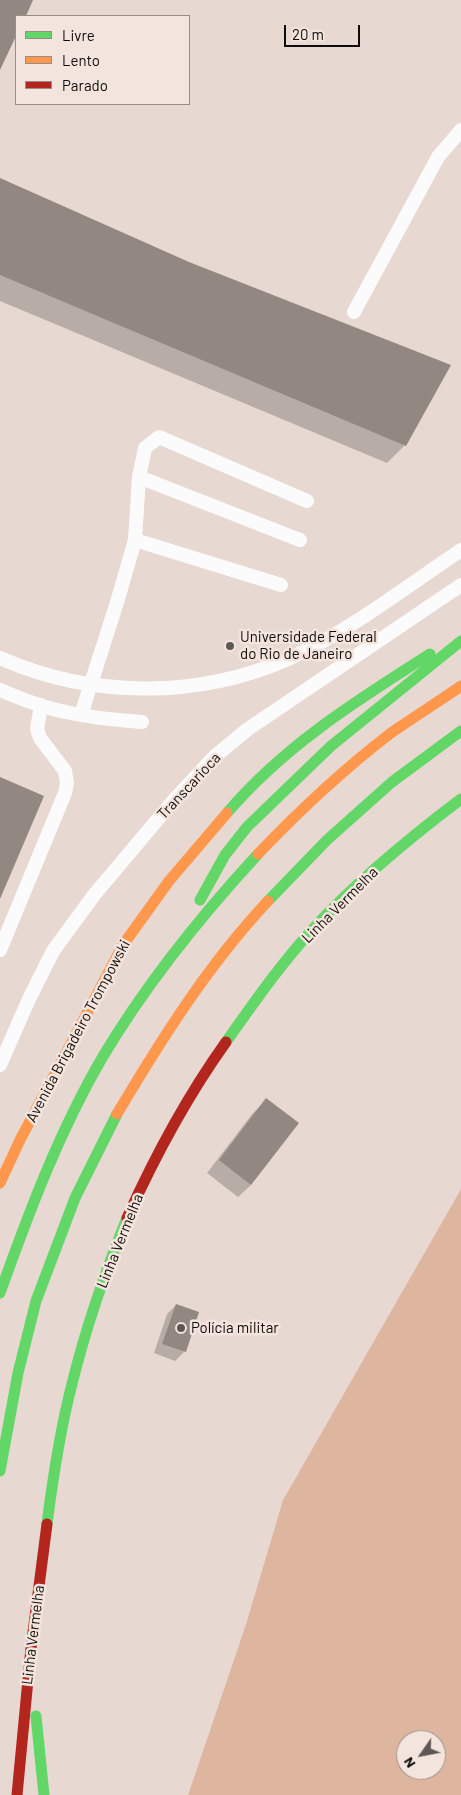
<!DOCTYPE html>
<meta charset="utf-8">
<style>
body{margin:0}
#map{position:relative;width:461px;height:1795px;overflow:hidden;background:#eee6e3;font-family:Barlow,sans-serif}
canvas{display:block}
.legend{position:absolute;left:15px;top:15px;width:175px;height:90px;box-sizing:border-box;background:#f3e5de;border:1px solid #988e89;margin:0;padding:6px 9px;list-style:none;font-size:15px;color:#100c09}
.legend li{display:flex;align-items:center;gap:10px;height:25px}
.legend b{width:25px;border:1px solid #988e89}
.north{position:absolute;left:396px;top:1730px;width:50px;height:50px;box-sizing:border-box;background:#f3e5de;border:1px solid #988e89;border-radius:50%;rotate:237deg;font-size:14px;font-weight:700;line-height:20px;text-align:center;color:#100c09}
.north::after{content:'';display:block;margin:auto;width:18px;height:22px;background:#5e5855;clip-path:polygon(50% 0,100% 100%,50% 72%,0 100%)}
.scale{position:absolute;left:284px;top:25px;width:76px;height:22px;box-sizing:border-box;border:2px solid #100c09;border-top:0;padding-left:6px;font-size:15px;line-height:18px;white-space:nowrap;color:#100c09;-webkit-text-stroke:4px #f3e5de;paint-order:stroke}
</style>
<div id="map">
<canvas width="461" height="1795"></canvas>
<ul class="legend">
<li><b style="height:6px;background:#63d668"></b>Livre</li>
<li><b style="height:6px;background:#ff974d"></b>Lento</li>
<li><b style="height:6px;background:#b3261e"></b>Parado</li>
</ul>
<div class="north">N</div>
<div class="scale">20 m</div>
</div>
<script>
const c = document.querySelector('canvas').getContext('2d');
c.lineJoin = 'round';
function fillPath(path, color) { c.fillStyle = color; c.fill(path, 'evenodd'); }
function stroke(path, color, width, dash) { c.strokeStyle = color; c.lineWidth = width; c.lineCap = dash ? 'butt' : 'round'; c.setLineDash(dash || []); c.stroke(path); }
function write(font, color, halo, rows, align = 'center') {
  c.font = font + ' Barlow,sans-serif'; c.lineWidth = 5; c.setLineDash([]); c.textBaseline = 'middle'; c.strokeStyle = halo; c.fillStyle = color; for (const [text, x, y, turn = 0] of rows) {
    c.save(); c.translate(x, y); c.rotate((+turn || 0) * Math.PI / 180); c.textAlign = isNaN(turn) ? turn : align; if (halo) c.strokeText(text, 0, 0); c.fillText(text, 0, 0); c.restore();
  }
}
fillPath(new Path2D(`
 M0,0H461V1189L283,1500L246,1624L188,1795H0ZM16,16H189V104H16Z`), '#e7d8d1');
fillPath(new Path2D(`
 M461,1189V1795H188L246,1624L283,1500ZM406,1740H436V1770H406Z`), '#deb6a0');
fillPath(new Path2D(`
 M0,180L189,264L405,445L387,463L0,301Z
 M266,1100L251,1185L238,1197L207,1173L253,1113Z
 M176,1305L198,1313L184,1352L175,1361L154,1353L167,1314Z`), '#0003');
fillPath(new Path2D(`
 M0,0H33L26,16H16V36L0,70Z
 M0,178L189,262L451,365L406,446L0,275Z
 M0,777L44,796L0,899Z
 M266,1098L299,1123L251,1185L219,1160Z
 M176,1304L199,1312L186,1352L162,1344Z`), '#938781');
stroke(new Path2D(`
 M354,312L438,157L461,130
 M139,477L300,540
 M135,540L281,585
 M0,658C91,698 197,699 288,659C347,633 407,586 461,550
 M0,690C21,699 43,708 66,712C91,718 116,720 142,722
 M81,715L118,599L135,540L139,477L145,448L159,437L307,501
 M0,950L65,793L67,783L65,771L40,738L37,729L41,705
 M0,1065L29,999L53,951L94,895L174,800L214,757L248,729L461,585`), '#fcfbfb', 14);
stroke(new Path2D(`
 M227,813C284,746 356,701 430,654
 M200,900L225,855L247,827L331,746L461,641
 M268,901L327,840L392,782L461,731
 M226,1042C253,1004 280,965 312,930C357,881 408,839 461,799
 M0,1293C29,1212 59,1132 102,1058C146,984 200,917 258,854
 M0,1471L18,1373L36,1301L75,1198L117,1114
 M47,1524C53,1477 60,1430 72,1384C86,1327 105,1272 127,1218
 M36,1716L44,1795`), '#63d668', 11);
stroke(new Path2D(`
 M258,854C299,811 344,769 391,733C414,717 438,702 461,686
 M117,1114C161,1040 208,965 268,901
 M0,1183L20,1140L123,945L169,881L227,813`), '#ff974d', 11);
stroke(new Path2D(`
 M127,1218C155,1156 186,1098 226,1042
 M17,1795L31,1648L47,1524`), '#b3261e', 11);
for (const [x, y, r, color] of [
 [230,646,5,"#5e5855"],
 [181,1328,5,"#5e5855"]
]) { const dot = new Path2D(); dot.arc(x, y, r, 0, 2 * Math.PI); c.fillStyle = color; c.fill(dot); stroke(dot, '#f3e5de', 2); }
write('15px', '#100c09', '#f3e5de', [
 ["Universidade Federal",240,637],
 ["do Rio de Janeiro",240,654],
 ["Polícia militar",191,1328]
], 'left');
write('15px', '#100c09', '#f3e5de', [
 ["Transcarioca",189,786,-47],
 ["Linha Vermelha",340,905,-45],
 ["Avenida Brigadeiro Trompowski",78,1031,-62],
 ["Linha Vermelha",120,1241,-68],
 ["Linha Vermelha",33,1635,-83]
]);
</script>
